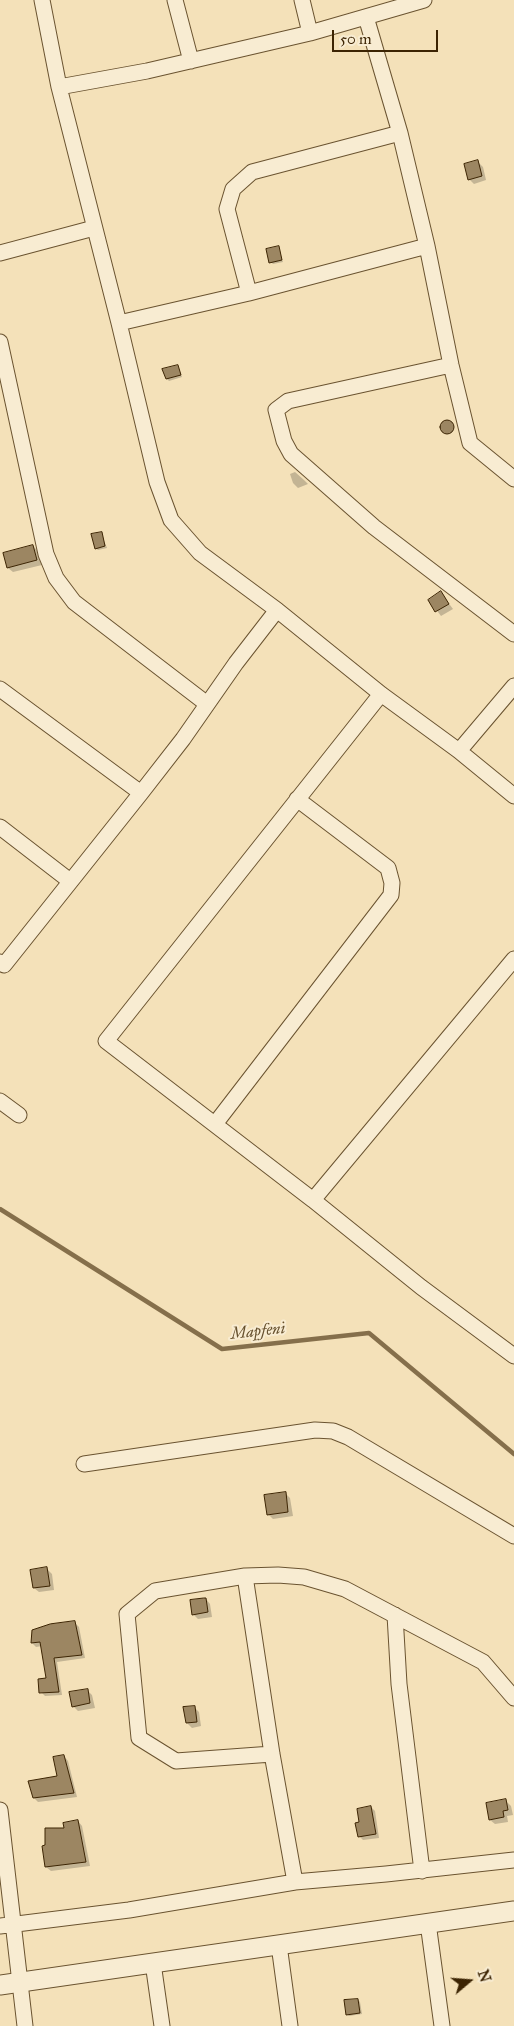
<!DOCTYPE html>
<style>
body{margin:0}
#map{position:relative;width:514px;height:2026px;overflow:hidden;background:#f4e1b9;font-family:"IM FELL Great Primer",serif}
canvas{display:block}
.north{position:absolute;left:444px;top:1956px;width:50px;height:50px;-webkit-text-stroke:4px #f8ecd2;paint-order:stroke;rotate:72deg;font-size:14px;font-weight:700;line-height:20px;text-align:center;color:#3c2403}
.north::after{content:'';display:block;margin:auto;width:18px;height:22px;background:#3c2403;clip-path:polygon(50% 0,100% 100%,50% 72%,0 100%)}
.scale{position:absolute;left:332px;top:30px;width:106px;height:22px;box-sizing:border-box;border:2px solid #3c2403;border-top:0;padding-left:6px;font-size:15px;line-height:18px;white-space:nowrap;color:#3c2403;-webkit-text-stroke:4px #f8ecd2;paint-order:stroke}
</style>
<div id="map">
<canvas width="514" height="2026"></canvas>
<div class="north">N</div>
<div class="scale">50 m</div>
</div>
<script>
const c = document.querySelector('canvas').getContext('2d');
c.lineJoin = 'round';
function fillPath(path, color) { c.fillStyle = color; c.fill(path, 'evenodd'); }
function stroke(path, color, width, dash) { c.strokeStyle = color; c.lineWidth = width; c.lineCap = dash ? 'butt' : 'round'; c.setLineDash(dash || []); c.stroke(path); }
function write(font, color, halo, rows, align = 'center') {
  c.font = font + ' "IM FELL Great Primer",serif'; c.lineWidth = 4; c.setLineDash([]); c.textBaseline = 'middle'; c.strokeStyle = halo; c.fillStyle = color; for (const [text, x, y, turn = 0] of rows) {
    c.save(); c.translate(x, y); c.rotate((+turn || 0) * Math.PI / 180); c.textAlign = isNaN(turn) ? turn : align; if (halo) c.strokeText(text, 0, 0); c.fillText(text, 0, 0); c.restore();
  }
}
fillPath(new Path2D(`
 M478,162L483,167L486,180L474,184L469,179Z
 M278,247L283,262L273,264L271,262Z
 M178,366L182,377L169,381L167,379Z
 M442 428a6 6 0 1 1 12 0a6 6 0 1 1-12 0Z
 M295,472L304,480L308,484L298,488L293,483L290,474Z
 M101,533L107,548L98,550L96,548Z
 M33,546L38,551L42,565L13,572L8,568Z
 M441,593L453,609L441,616L429,600Z
 M285,1493L290,1498L293,1516L273,1519L268,1514Z
 M47,1569L52,1574L54,1590L39,1592L34,1588Z
 M206,1599L210,1604L212,1617L198,1619L193,1614Z
 M75,1623L79,1627L85,1658L57,1662L62,1695L45,1696L41,1692L48,1680L42,1646L36,1647L32,1643L33,1631Z
 M87,1690L92,1695L95,1708L78,1711L73,1706Z
 M194,1707L199,1712L201,1726L192,1728L187,1723Z
 M64,1756L68,1761L77,1797L38,1802L34,1798L58,1778Z
 M506,1801L511,1806L513,1815L507,1816L508,1822L495,1824L490,1820Z
 M371,1807L375,1811L379,1838L363,1840L359,1836L361,1823Z
 M78,1821L82,1826L90,1866L51,1871L46,1867L66,1830Z
 M358,2000L360,2002L362,2014L349,2016L347,2014Z`), '#0003');
stroke(new Path2D(`
 M0,1209L222,1349L369,1333L514,1454`), '#856f4b', 4.5);
const building = new Path2D(`
 M478,160L482,176L468,180L464,164Z
 M279,246L282,260L269,263L266,249Z
 M178,365L181,375L166,379L162,369Z
 M440 427a7 7 0 1 1 14 0a7 7 0 1 1-14 0Z
 M102,532L105,546L95,549L91,534Z
 M33,545L37,560L7,568L3,553Z
 M441,591L449,604L435,612L428,600Z
 M286,1492L288,1512L267,1515L264,1495Z
 M47,1567L50,1586L33,1588L30,1570Z
 M204,1598H206L208,1612L192,1615L190,1600Z
 M75,1621L82,1655L54,1658L59,1692L39,1693L38,1679L46,1678L40,1642L31,1643L32,1630L50,1624Z
 M88,1689L90,1703L72,1707L69,1692Z
 M195,1706L197,1722L186,1723L183,1707Z
 M64,1755L74,1793L33,1798L28,1781L57,1776L53,1757Z
 M506,1799L508,1810L503,1811L504,1817L489,1820L486,1803Z
 M371,1806L376,1834L358,1837L355,1823L359,1822L357,1809Z
 M78,1820L86,1862L45,1867L42,1846L45,1845V1828H64L63,1823Z
 M358,1999L360,2013L346,2015L344,2000Z`);
fillPath(building, '#9c8662');
stroke(building, '#3c2403', 1);
const minor = new Path2D(`
 M42,0L59,87L119,323L157,482L171,520L200,553L277,610L381,694L459,751L514,796
 M175,0L191,61
 M302,0L310,33
 M366,17L400,133L427,246L451,365L470,443L514,479
 M59,87L147,71L310,33L424,0
 M0,253L94,228
 M249,293L227,209L233,189L252,172L400,133
 M119,323L249,293L427,246
 M0,342L46,554L56,578L74,602L207,704
 M451,365L288,401L276,410L284,441L291,454L374,527L514,634
 M0,689L141,793
 M381,694L106,1041L313,1200L421,1287L514,1356
 M459,751L514,686
 M0,827L70,881
 M0,962L4,965L141,793L183,739L236,663L277,610
 M0,1101L19,1115
 M215,1124L391,895L392,883L388,868L297,799
 M313,1200L514,959
 M84,1464L315,1430L333,1431L348,1437L514,1536
 M245,1576L272,1754L295,1882
 M395,1615L399,1684L422,1871
 M272,1754L176,1761L139,1738L127,1614L155,1591L245,1576L278,1575L304,1577L345,1589L483,1662L514,1698
 M0,1810L25,2026
 M428,1923L442,2026
 M0,1926L129,1910L295,1882L386,1874L514,1860
 M279,1945L290,2026
 M153,1963L162,2026`);
const tertiary = new Path2D(`
 M0,1985L514,1911`);
stroke(minor, '#6a5330', 17);
stroke(tertiary, '#6a5330', 21);
stroke(minor, '#f8ecd2', 15);
stroke(tertiary, '#f8ecd2', 19);
write('italic 16px', '#66502d', '#f8ecd2', [
 ["Mapfeni",258,1332,-6]
]);
</script>
